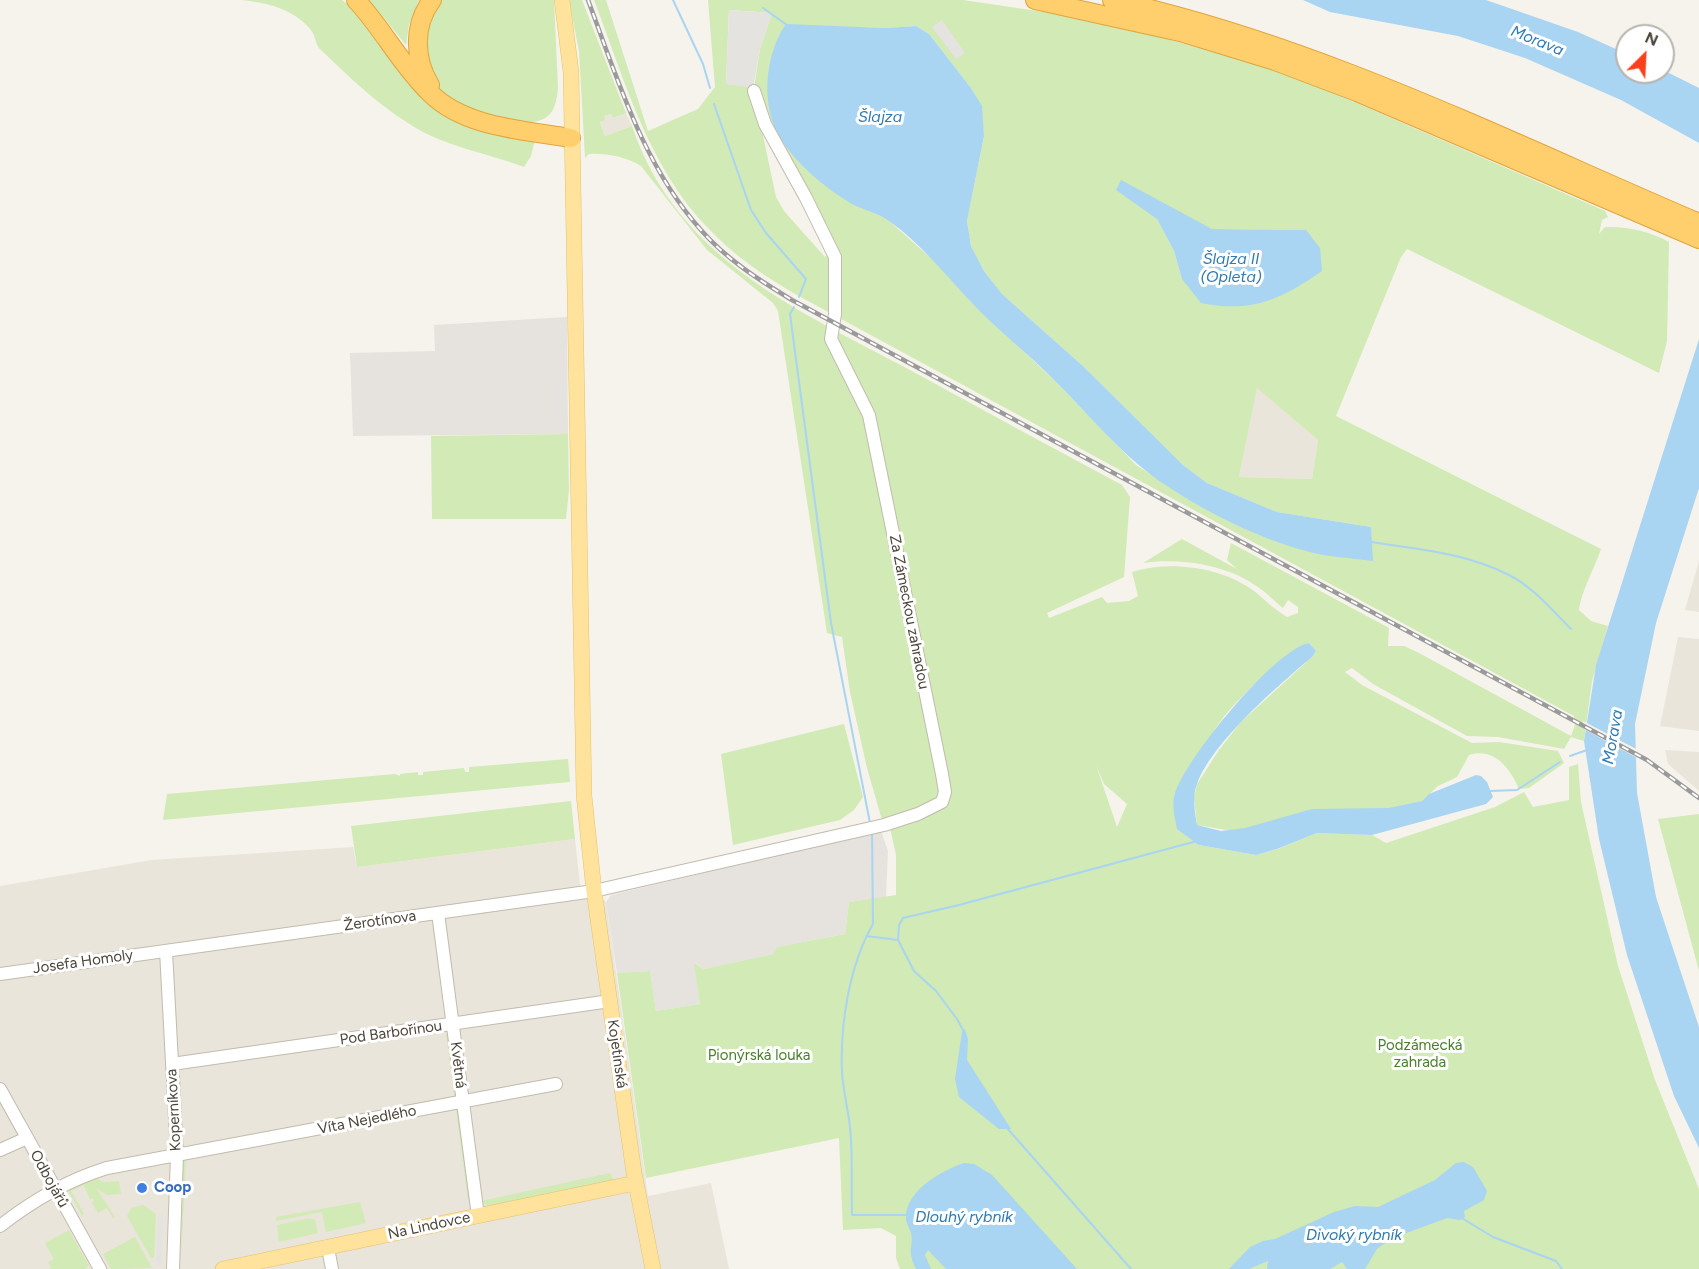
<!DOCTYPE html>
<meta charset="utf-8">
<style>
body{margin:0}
#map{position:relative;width:1699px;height:1269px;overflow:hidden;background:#f6f3ec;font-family:Figtree,sans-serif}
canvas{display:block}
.north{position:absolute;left:1615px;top:24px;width:60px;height:60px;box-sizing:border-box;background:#fff;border:2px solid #b7b4b0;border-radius:50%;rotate:24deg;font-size:16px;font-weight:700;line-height:24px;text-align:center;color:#4b4439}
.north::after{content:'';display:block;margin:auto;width:21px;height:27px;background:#fc3f1d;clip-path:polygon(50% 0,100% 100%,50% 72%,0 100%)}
</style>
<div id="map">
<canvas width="1699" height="1269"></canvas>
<div class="north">N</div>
</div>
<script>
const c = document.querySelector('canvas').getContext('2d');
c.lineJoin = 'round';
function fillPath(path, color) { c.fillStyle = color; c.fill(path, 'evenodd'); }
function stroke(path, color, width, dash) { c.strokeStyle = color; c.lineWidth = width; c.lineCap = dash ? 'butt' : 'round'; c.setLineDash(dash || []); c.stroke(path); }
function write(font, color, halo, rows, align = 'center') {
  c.font = font + ' Figtree,sans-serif'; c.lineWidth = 6; c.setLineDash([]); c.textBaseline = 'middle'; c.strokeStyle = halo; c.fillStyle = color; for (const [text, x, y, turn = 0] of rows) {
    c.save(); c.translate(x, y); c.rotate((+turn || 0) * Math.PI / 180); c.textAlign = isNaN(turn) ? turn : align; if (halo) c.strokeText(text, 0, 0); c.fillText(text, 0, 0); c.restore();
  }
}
fillPath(new Path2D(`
 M626,113L632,126L605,136L600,121L604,116L611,114L613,118Z
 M1257,387L1318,440L1312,479L1239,477Z
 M1699,561V612L1685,610Z
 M1678,637L1699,639V731L1660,726Z
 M1665,750L1699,752V791L1668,764Z
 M575,839L580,885L606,902L648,1196L711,1183L729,1269H0V886L152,860L353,847L357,867Z`), '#eae5da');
fillPath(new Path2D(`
 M567,317L568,434L353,436L350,353L435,351L434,325Z
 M881,831L888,851L886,897L849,902L845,934L777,947L773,954L704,969L695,963L700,1004L656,1011L650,971L617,973L606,902L611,895Z`), '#e6e2dd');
fillPath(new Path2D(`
 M241,0H342L355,9L408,84L435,109L466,123L535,140L531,156L524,167C485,152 444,147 408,123C376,103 348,76 321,50C315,45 316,36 311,30C293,8 267,3 241,0Z
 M369,0H419L409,25L406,45Z
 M437,0H554L558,88C557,97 556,107 550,114C527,139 446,104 431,79C422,64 423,37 426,20C427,13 433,6 437,0Z
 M569,0H582L626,113L613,118L611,114L604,116L605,120L600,122L605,136L632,126C677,259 796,309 910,370C981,409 1051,447 1122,485L1130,497L1124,577L1047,613L1049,618L1102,597L1107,603L1129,601L1138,596L1132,572C1169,560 1222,567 1254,591C1265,600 1274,609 1287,617L1298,613V607L1288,600L1283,608C1273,600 1264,590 1253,584C1224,564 1177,558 1143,563L1182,539L1237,569L1227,560L1231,543L1389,628L1388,646H1404L1419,653L1571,736L1575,725L1574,716L795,294C763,275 733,255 708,228C648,167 624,78 594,0H606L648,131L698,109L715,87L708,0H963L1071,16L1136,30L1264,67L1329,91L1605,211L1608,217L1602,220L1599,234L1605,227C1626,226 1650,231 1669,242L1667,341L1659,373L1407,249L1401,257L1336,416L1601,549C1595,567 1581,592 1579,610L1591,621L1608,626L1592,681L1584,741L1571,737L1564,749L1498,737L1467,736L1373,684L1352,668L1345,672L1362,685L1472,743L1499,742L1558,751L1564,763L1529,788L1519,789C1510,768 1494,747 1469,755L1457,777L1438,786L1422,801L1389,809L1238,832L1197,825L1194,798L1197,784L1219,750L1240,723L1313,656L1316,651L1309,643C1291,646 1236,701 1223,718C1205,742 1190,770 1174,795L1199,845L1256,855L1278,849L1317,833L1372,835L1386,843L1495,807L1524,792L1533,807L1569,800V767L1578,764L1581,802L1618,966L1655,1080L1699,1189V1269H900L896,1258V1236L881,1228L843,1230L839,1138L646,1178L617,973L650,971L656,1011L700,1004L694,963L704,969L773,954L777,947L845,934L849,902L896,895V855L890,828L882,820L867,768L850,692L842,637L827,633L778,311L773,303L707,250L641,166C626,157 607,153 589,154L585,158L579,51ZM729,10L772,13L760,49L754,87L726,84ZM786,25L886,28L916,26L929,34L971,88L981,106L984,136L967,221L971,246L984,271L1002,294L1084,367L1183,465L1207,483L1277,512L1371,527L1307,551L1231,521L1196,503L1136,465L1058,384L970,301L942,268L888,220L824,185L801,164L781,139L773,51ZM761,126L829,253L825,257L784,211L776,197ZM1170,208L1212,229L1306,230L1182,279L1174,251L1157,219ZM1257,388L1318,440L1312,479L1239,477ZM1096,765L1104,784L1127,804L1117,827Z
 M568,434L569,490L566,519H432L431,436Z
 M844,724L863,797L854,810L840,820L733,845L721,754Z
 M568,759L570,782L163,820L167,794L395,774L400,776V774L418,772V775H423V772L464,768L465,772H469V767Z
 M571,801L575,839L357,867L351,826Z
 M1699,814V971L1658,819Z
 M446,1030L448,1032L180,1069L183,1147L454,1096L446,1034H450L457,1098L181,1149L178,1069Z
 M452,1106L459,1108L472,1201H468L456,1109L186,1159L181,1262L183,1157Z
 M610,1173L614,1181L488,1206L481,1201Z
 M95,1178L104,1182L119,1181L121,1194L107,1195L96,1188L115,1217L113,1218L107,1208L98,1213L92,1203L94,1201L93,1198L90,1199L84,1185L71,1191L84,1214L82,1216L68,1190Z
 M360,1202L366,1223L326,1232L322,1212L276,1221V1217Z
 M143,1205L156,1214L154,1258H151L127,1216L131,1208Z
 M310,1218L315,1220L318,1233L279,1242L277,1225Z
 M69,1230L89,1266L85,1269H49L51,1267L48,1262L54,1259L45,1243Z
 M135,1237L152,1268L111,1269L103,1254Z`), '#d2eab5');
fillPath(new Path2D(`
 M729,10L772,13L760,49L753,88L726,84Z
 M942,20L965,53L956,59L932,27Z
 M555,381H564L565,417H555Z
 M158,1215H164L161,1266H156Z`), '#e5e3e0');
fillPath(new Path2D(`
 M1303,0H1486L1578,32L1627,54V72L1663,70L1699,88V143L1621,100L1525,58L1458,36L1330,12Z
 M786,24L886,28L916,26L929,34L971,88L982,106L984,136L967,221L971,246L984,271L1002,294L1084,367L1183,465L1207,483L1277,512L1371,527L1373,561C1351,558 1327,557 1306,551C1258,538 1208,513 1167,486C1124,458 1094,420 1058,384C1030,355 997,330 969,300C944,273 920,243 889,221C878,213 864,210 852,204C825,188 799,166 782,141C760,108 764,56 786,24Z
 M1121,180L1212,229L1306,230L1320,248L1322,271C1280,300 1252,313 1201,303L1182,279L1174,251L1157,219L1116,190Z
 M1699,339V488L1656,623L1635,724L1637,793L1656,897L1699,1027V1148L1674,1096L1627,955L1599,839L1584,741L1596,665Z
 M1309,643L1316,651L1313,656C1278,686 1213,741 1197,784C1192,796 1195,813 1197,825L1221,831L1245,828L1312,809L1389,808L1422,801L1429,794L1476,775L1481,776L1487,782L1493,797L1486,804L1372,835L1317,833L1277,849L1256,855L1199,845L1177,829C1175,818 1172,807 1174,797C1182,762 1275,649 1309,643Z
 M965,1029L968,1039L967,1060L1011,1129H999L959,1097L955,1079L962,1032Z
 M1464,1162L1473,1167L1487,1191L1484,1200L1464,1211L1465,1217L1460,1220L1447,1218L1390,1239L1377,1249L1365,1269H1347L1342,1262L1330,1269H1267L1268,1261L1249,1269H1229L1250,1247L1263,1241L1275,1239L1334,1212L1355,1206L1378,1207L1435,1180L1456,1163Z
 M964,1163L974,1164L992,1175L1077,1269H946L928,1250L925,1255L931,1269H916C906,1249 914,1248 911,1233C909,1226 905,1222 906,1215C908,1189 943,1170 964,1163Z`), '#a9d4f2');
fillPath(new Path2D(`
 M1583,721L1638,750L1639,759L1582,728Z`), '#f6f3ec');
stroke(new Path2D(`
 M673,0L703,64L710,88
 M763,8L787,25
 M714,104L751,210L766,233L806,279L799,297
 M794,307L790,314L831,623L870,823
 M1371,542C1418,549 1466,553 1509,575C1533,587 1552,610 1571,629
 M1570,756L1587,750
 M1490,791L1517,790L1560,762
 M872,832L873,924C849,966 840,1025 842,1072C843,1090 848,1109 850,1127C853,1156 851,1186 852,1215H908
 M866,936L898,940L914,971L936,991L957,1019L964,1032
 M898,940L899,925L903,918L959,905L1197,841
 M1007,1128L1131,1269
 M1460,1217L1493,1237L1556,1261L1562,1269`), '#a9d4f2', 2);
const minor = new Path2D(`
 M438,913L478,1216
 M166,951L177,1155L173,1269
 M0,974L594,891L884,825L918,814L942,802L945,792L942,774L869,415L831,339L835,314V257L806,198L765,124L754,91
 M172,1064L610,1001
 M0,1089L100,1269
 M0,1150L27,1138
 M0,1226C32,1201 68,1180 107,1168L556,1084
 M328,1248L332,1269`);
const major = new Path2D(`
 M562,0L571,72L584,795L594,891L634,1173L653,1269
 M223,1269L635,1183`);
const highway = new Path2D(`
 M356,0C383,29 401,65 430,93C465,128 525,130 571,138
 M1035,0L1180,32L1275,61L1357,92L1699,239
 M1112,0C1317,45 1507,141 1699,223
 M430,85C414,59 413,25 432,0`);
stroke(minor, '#c2bbae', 14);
stroke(major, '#e6c16a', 16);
stroke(highway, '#e0a43c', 20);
stroke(minor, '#fff', 12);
stroke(major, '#ffe39c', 15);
stroke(highway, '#ffcf6e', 18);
const rail = new Path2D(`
 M588,0C618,80 643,165 701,230C726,259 759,280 792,300L1647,760L1699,798`);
stroke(rail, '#9a9a9a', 4.5);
stroke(rail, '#fff', 2, [7]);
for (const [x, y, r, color] of [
 [142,1188,6,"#3f7fe0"]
]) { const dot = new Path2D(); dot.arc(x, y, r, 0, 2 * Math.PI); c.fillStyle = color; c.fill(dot); stroke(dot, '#fff', 2); }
write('15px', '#4b4439', '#fff', [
 ["Za Zámeckou zahradou",909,612,79],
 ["Žerotínova",380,921,-8],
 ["Josefa Homoly",83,962,-8],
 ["Pod Barbořinou",391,1033,-8],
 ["Kojetínská",617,1054,82],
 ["Květná",458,1065,83],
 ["Koperníkova",174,1110,-93],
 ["Víta Nejedlého",367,1120,-11],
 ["Odbojářů",49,1179,61],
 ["Na Lindovce",429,1226,-12]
]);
write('15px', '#4a7f2a', '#fff', [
 ["Podzámecká",1420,1046],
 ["zahrada",1420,1063],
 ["Pionýrská louka",759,1056]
]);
write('bold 15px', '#366cbe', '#fff', [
 ["Coop",154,1188]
], 'left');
write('italic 16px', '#2e7ab2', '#fff', [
 ["Morava",1537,41,22],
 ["Šlajza",880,117],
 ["Šlajza II",1231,259],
 ["(Opleta)",1231,277],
 ["Morava",1613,737,-80],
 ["Dlouhý rybník",964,1217],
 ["Divoký rybník",1354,1235]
]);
</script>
